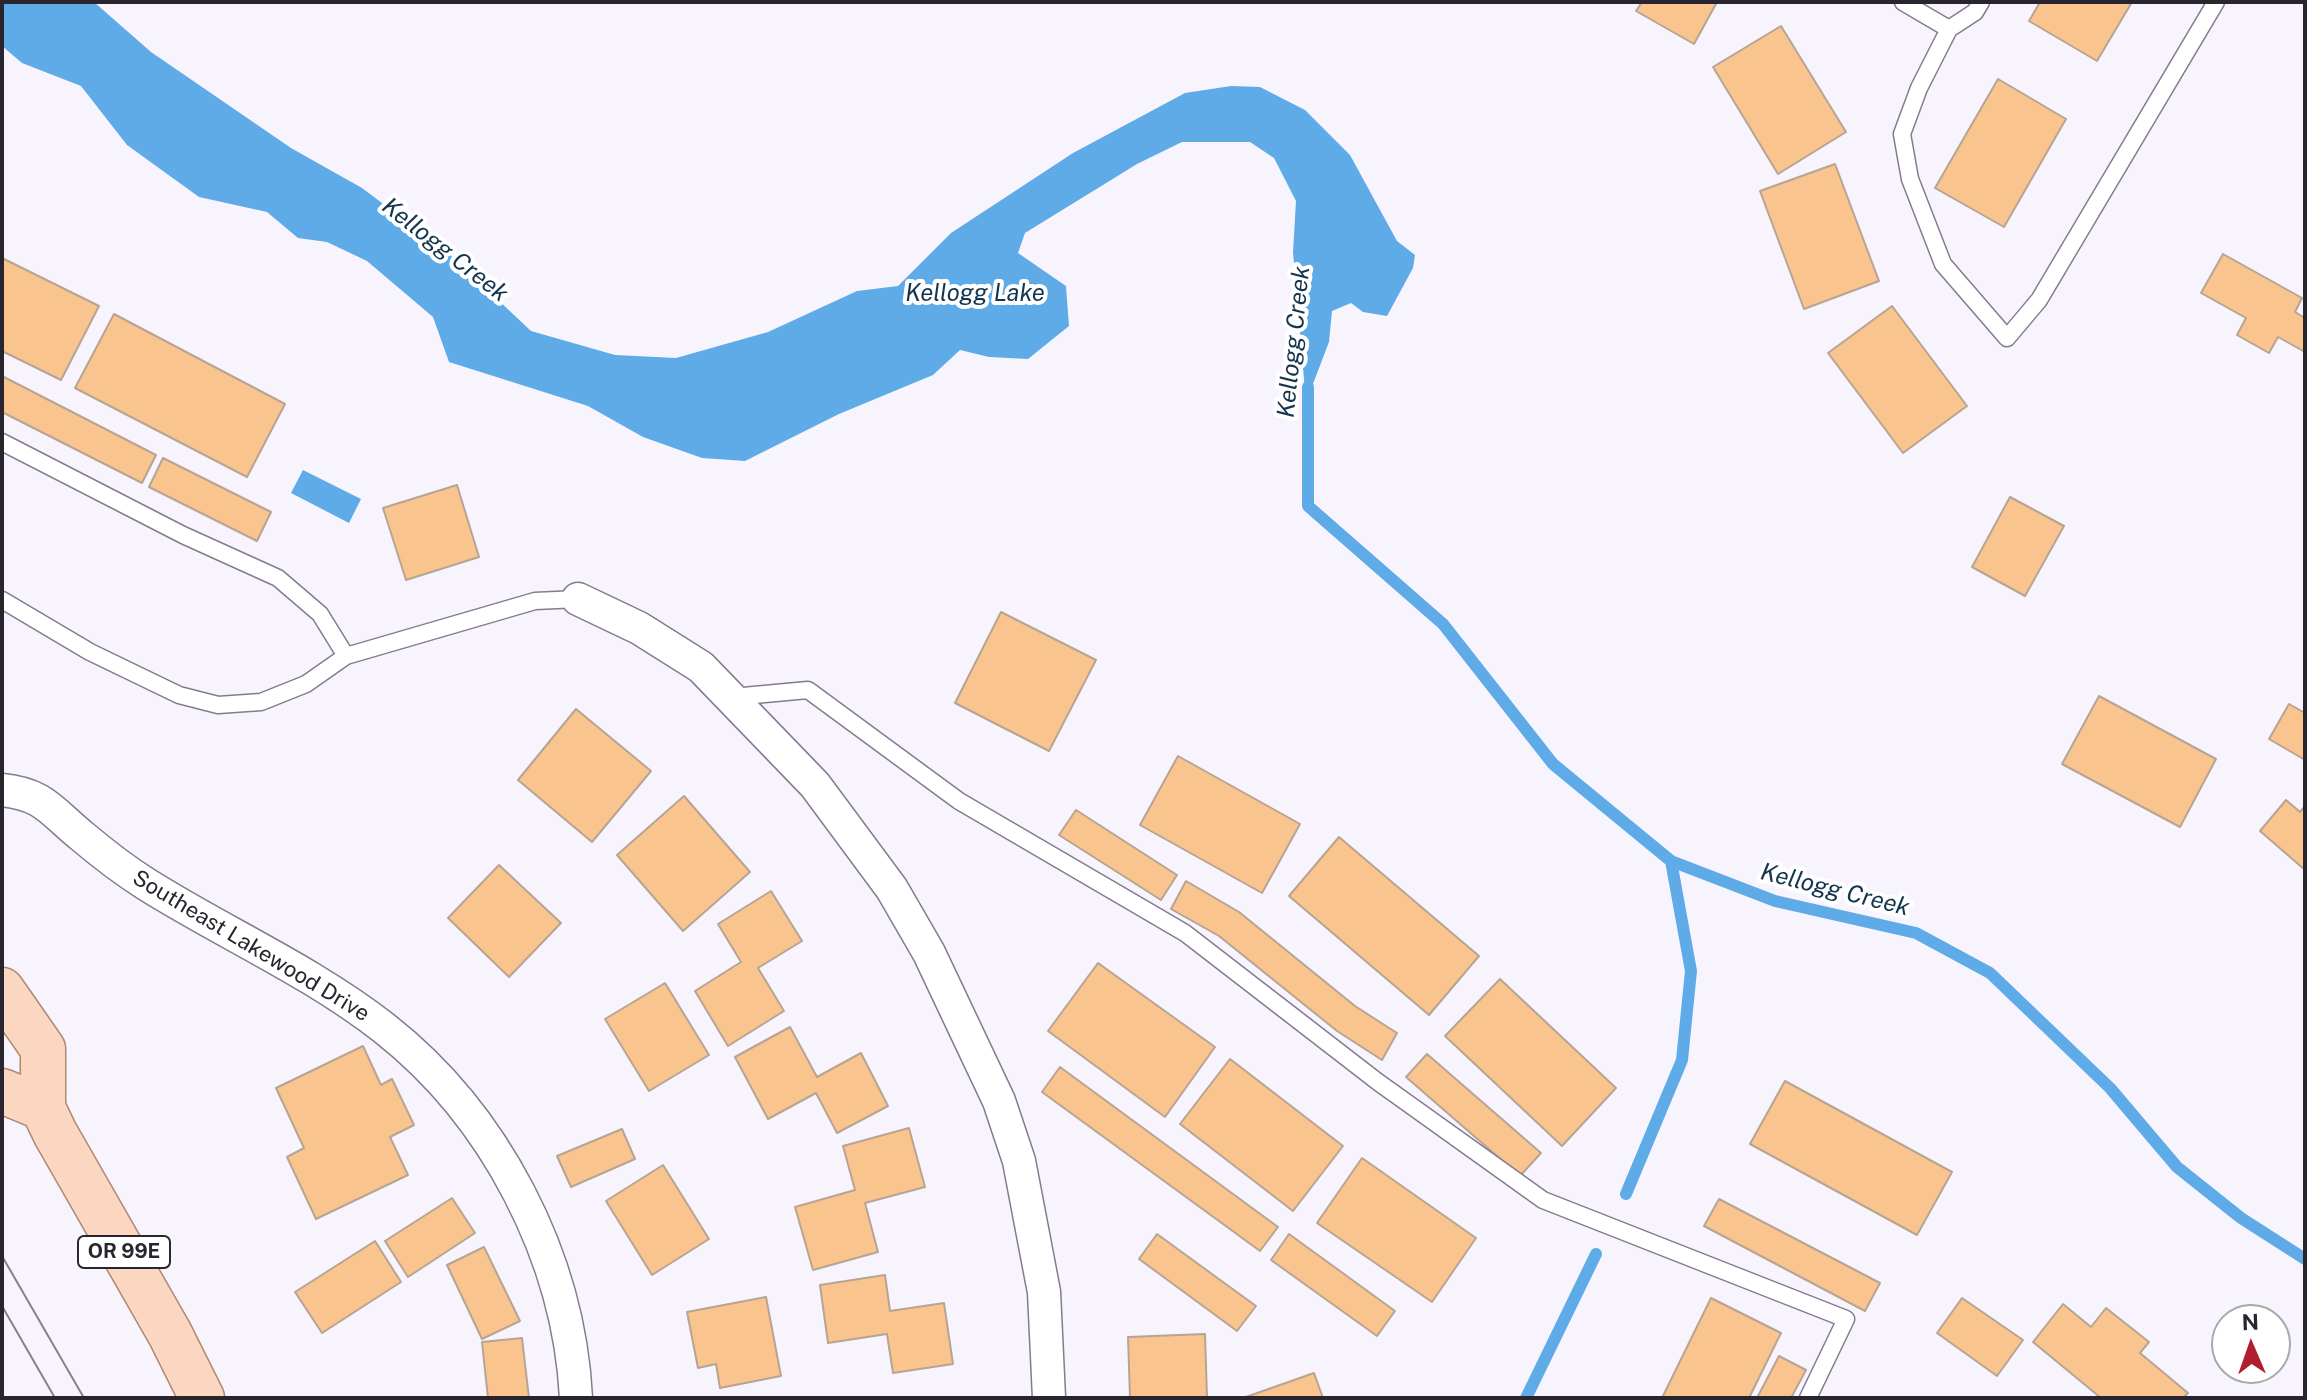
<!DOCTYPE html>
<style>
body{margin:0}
#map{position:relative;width:2307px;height:1400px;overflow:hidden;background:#f8f4fe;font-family:"Public Sans",sans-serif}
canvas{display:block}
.frame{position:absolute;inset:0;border:4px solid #28252e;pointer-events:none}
.north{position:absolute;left:2211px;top:1304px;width:80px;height:80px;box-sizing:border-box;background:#fff;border:2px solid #a9a8ab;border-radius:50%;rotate:358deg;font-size:22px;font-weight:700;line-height:32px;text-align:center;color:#28252e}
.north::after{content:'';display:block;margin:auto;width:28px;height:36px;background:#b11f2e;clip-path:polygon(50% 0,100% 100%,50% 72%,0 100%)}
</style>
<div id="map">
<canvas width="2307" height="1400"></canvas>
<div class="frame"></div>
<div class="north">N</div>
</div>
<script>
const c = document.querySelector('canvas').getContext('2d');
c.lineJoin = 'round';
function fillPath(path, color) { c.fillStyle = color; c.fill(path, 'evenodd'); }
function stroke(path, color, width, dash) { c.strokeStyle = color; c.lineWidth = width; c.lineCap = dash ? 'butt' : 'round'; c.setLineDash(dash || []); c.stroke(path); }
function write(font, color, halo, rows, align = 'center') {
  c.font = font + ' "Public Sans",sans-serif'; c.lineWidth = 8; c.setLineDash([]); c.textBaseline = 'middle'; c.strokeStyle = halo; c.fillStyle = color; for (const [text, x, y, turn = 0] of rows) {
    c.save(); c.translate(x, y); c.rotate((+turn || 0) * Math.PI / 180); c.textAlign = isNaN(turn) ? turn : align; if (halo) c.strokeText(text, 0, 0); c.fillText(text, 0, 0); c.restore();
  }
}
fillPath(new Path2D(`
 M2,2H94L151,52L291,148L362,188L446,251L531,331L615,355L676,358L768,332L857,291L898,286L951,233L1073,153L1185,93L1231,86L1260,87L1305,110L1350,155L1397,241L1415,255L1413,268L1387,316L1363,312L1351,303L1332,311L1329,342L1306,402L1293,252L1296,201L1274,158L1250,142H1182L1137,164L1025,233L1018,253L1066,286L1069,326L1028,359L989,357L960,350L933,375L839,414L745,461L702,458L643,437L588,406L449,362L433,317L367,261L327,242L298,238L267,212L199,197L127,145L81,86L22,63L2,46Z
 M303,470L361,499L349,523L291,493Z`), '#5eabe8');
stroke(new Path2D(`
 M1308,387V506L1443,624L1553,764L1671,861L1775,901L1916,933L1990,973L2110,1088L2177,1167L2241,1218L2305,1259
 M1626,1194L1682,1060L1691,971L1671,861
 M1526,1398L1596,1254`), '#5eabe8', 12);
const building = new Path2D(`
 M1642,2H1717L1694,44L1636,11Z
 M2040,2H2132L2097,61L2029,21Z
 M1781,26L1846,132L1778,174L1713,67Z
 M1998,79L2066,119L2004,227L1935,188Z
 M1835,164L1879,281L1804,309L1760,191Z
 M2223,254L2302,298L2295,312L2305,318V352L2278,337L2269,353L2237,335L2246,318L2201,293Z
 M2,258L99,306L61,380L2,351Z
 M1892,306L1967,406L1903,453L1828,353Z
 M114,314L285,404L247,477L75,388Z
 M2,376L156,455L142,483L2,412Z
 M163,458L271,512L257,541L149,487Z
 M457,485L479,557L406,580L383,508Z
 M2010,497L2064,526L2025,596L1972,567Z
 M1001,612L1096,660L1049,751L955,703Z
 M2099,696L2216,759L2180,827L2062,764Z
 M2289,704L2305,713V760L2269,739Z
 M576,709L651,771L592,842L518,780Z
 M1178,756L1300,824L1262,893L1140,825Z
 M684,796L750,872L683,931L617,855Z
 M2286,800L2300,812L2305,806V870L2260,831Z
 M1076,810L1177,875L1161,900L1059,835Z
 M1339,837L1479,956L1429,1015L1289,896Z
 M499,865L561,923L509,977L448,918Z
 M1186,881L1239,912L1355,1006L1397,1033L1382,1060L1337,1031L1219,936L1171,909Z
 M771,891L802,941L758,968L784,1011L728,1046L695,991L741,962L718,924Z
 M1098,963L1215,1047L1165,1117L1048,1031Z
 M1500,979L1616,1088L1562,1146L1445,1036Z
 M665,983L709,1055L649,1091L605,1019Z
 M790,1027L817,1077L861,1053L888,1106L837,1133L816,1093L768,1119L735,1057Z
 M363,1046L381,1085L392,1079L414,1125L390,1137L408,1175L316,1219L287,1157L304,1148L276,1088Z
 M1427,1054L1541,1153L1520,1176L1406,1077Z
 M1230,1059L1343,1146L1293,1211L1180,1124Z
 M1060,1067L1278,1227L1260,1251L1042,1092Z
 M1785,1081L1952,1172L1917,1235L1750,1144Z
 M909,1128L925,1187L865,1203L878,1252L813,1270L795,1207L855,1190L843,1146Z
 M622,1129L635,1159L571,1187L557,1156Z
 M1362,1158L1476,1238L1432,1302L1317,1223Z
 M663,1165L709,1239L652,1275L606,1201Z
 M452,1198L475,1233L408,1277L385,1241Z
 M1719,1199L1880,1283L1865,1311L1704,1226Z
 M1157,1234L1256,1306L1237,1331L1139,1259Z
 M1289,1234L1395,1311L1377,1336L1271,1260Z
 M375,1241L401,1282L322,1333L295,1292Z
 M484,1247L520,1321L482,1339L447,1265Z
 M885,1275L890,1311L944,1303L953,1364L893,1373L887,1334L828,1343L820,1285Z
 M766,1297L781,1376L720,1388L716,1364L698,1368L687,1312Z
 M1711,1298L1781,1333L1749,1398H1662Z
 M1962,1298L2023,1340L1997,1376L1937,1333Z
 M2063,1304L2091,1327L2106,1308L2149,1342L2140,1353L2188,1393L2183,1398H2101L2033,1342Z
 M1205,1334L1207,1398H1130L1128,1337Z
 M522,1338L529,1398H488L482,1342Z
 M1779,1356L1806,1370L1791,1398H1757Z
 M1314,1373L1323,1398H1243Z`);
fillPath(building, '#fac48e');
stroke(building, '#b7a492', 2);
const service = new Path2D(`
 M1903,2L1949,29
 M1981,2L1975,12L1949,29L1919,88L1902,134L1910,179L1943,264L2007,338L2039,300L2216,2
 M2,442L183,535L278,578L320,614L346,656
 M2,600L90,652L179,695L218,705L261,702L306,684L346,656L535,601L578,599
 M732,697L808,690L959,801L1185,933L1378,1082L1543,1200L1846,1319L1808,1398`);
const minor = new Path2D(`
 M578,599L639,628L701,667L815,785L892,889L929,953L999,1101L1019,1161L1044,1292L1049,1398
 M2,790C44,794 52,812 83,837C102,853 124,870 146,884C224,933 311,971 384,1028C495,1115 569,1257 576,1398`);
const primary = new Path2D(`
 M2,990L43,1049V1108L55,1133L170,1334L202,1398
 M2,1091L43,1108`);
stroke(service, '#847b90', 19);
stroke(minor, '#847b90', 35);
stroke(primary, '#af8872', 47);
stroke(service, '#fff', 16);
stroke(minor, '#fff', 32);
stroke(primary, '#fbd7c1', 44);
stroke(new Path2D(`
 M2,1256L84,1398
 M2,1306L55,1398`), '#85828b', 2);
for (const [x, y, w] of [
 [124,1252,92]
]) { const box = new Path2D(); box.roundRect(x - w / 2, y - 16, w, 32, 6); c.fillStyle = '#fff'; c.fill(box); stroke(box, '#28252e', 2); }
write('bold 20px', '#28252e', null, [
 ["OR 99E",124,1252]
]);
write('22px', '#28252e', '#fff', [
 ["Southeast Lakewood Drive",251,946,31]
]);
write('italic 24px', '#14354e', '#fff', [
 ["Kellogg Creek",445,250,38],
 ["Kellogg Lake",975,294],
 ["Kellogg Creek",1294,342,-84],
 ["Kellogg Creek",1835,890,14]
]);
</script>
